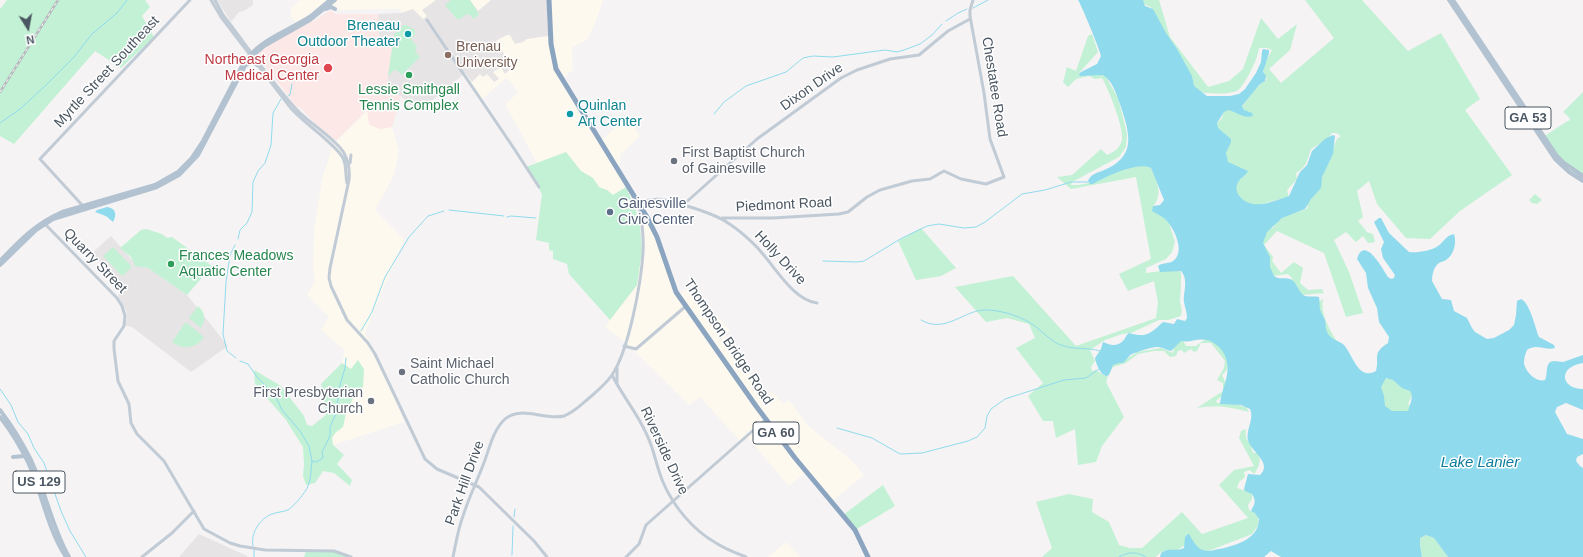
<!DOCTYPE html>
<style>
body{margin:0}
#map{position:relative;width:1583px;height:557px;overflow:hidden;background:#f5f3f3;font-family:Arial,sans-serif}
canvas{display:block}
.north{position:absolute;left:8px;top:8px;width:40px;height:40px;-webkit-text-stroke:3px #fff;paint-order:stroke;rotate:169deg;font-size:11px;font-weight:700;line-height:16px;text-align:center;color:#4a5661}
.north::after{content:'';display:block;margin:auto;width:14px;height:18px;background:#4a5661;clip-path:polygon(50% 0,100% 100%,50% 72%,0 100%)}
</style>
<div id="map">
<canvas width="1583" height="557"></canvas>
<div class="north">N</div>
</div>
<script>
const c = document.querySelector('canvas').getContext('2d');
c.lineJoin = 'round';
function fillPath(path, color) { c.fillStyle = color; c.fill(path, 'evenodd'); }
function stroke(path, color, width, dash) { c.strokeStyle = color; c.lineWidth = width; c.lineCap = dash ? 'butt' : 'round'; c.setLineDash(dash || []); c.stroke(path); }
function write(font, color, halo, rows, align = 'center') {
  c.font = font + ' Arial,sans-serif'; c.lineWidth = 3; c.setLineDash([]); c.textBaseline = 'middle'; c.strokeStyle = halo; c.fillStyle = color; for (const [text, x, y, turn = 0] of rows) {
    c.save(); c.translate(x, y); c.rotate((+turn || 0) * Math.PI / 180); c.textAlign = isNaN(turn) ? turn : align; if (halo) c.strokeText(text, 0, 0); c.fillText(text, 0, 0); c.restore();
  }
}
fillPath(new Path2D(`
 M300,0H327L306,17L295,22L291,16V8Z
 M337,0H547L550,53L555,72L599,142L627,117L640,136L620,155V164L616,167L626,187L613,195L607,190L599,187L593,178L581,171L566,152L537,163L505,104L518,93L511,82L506,78L480,101L454,63L406,25L400,9L339,10L333,4Z
 M551,0H603L595,24L587,40L572,47L573,70L564,77L557,63L554,47Z
 M368,110L369,124L380,129L392,127L399,151L394,175L375,210L404,239L365,333L395,398L404,422L333,445L332,438L335,433L343,427L346,413L353,398L363,387L351,369L342,363L345,350L321,330L329,317L307,295L315,282L313,266L314,230L322,179L332,148L337,140Z
 M648,220L678,293L688,289L699,306L718,317L730,330L725,336L752,378L766,392L773,393L783,404L789,400L807,425L850,459L864,475L832,501L808,471L789,486L747,437L741,442L700,397L689,405L626,343L605,327L627,296L642,251L641,225Z
 M786,542L801,557H768Z`), '#fdf9ef');
fillPath(new Path2D(`
 M217,0H253V5L244,11L239,12L231,22Z
 M436,0H470L478,11L491,0H547L548,36L527,39L523,42L515,44L510,35H507L499,39L496,41L512,67L505,74L501,67L493,72L499,79L494,82L487,74L483,77L480,74L472,82L465,73L423,108L417,111L401,96L386,90L394,35L384,38L379,36L378,14L401,13L413,9L423,19L427,16L422,10Z
 M111,236L133,261L143,267L148,268L187,295L228,346L191,372L132,327L125,325L127,319L126,310L118,296L123,288L92,253Z
 M199,534L247,556V557H179Z`), '#e6e4e5');
fillPath(new Path2D(`
 M331,10L335,14H378L379,36L384,38L395,35L386,90L401,96L392,127L380,129L372,126L369,124L367,110L337,140L332,138L318,127L302,109L296,106L258,57V54L270,43L319,18Z`), '#fce8e6');
fillPath(new Path2D(`
 M7,0H145L150,7L142,16L154,37L121,68L95,51L14,144L0,136V9Z
 M451,0H470L479,14L474,19L469,14L465,15L460,19H457L445,5Z
 M1142,0H1159L1170,37L1208,87L1229,81L1243,69L1261,18L1278,39L1297,24L1290,50L1269,69L1281,83L1334,38L1305,0H1362L1408,51L1441,33L1480,99L1465,110L1512,175L1460,211L1430,239L1406,238L1377,204L1369,181L1357,191L1363,217L1358,221L1367,232L1373,234L1375,242L1368,243L1363,236L1356,242L1346,232L1334,240L1349,272L1363,313L1346,317L1324,253L1277,231L1264,245L1273,257L1272,261L1281,273L1294,262L1303,268L1300,283L1308,290L1322,289L1324,293L1302,295L1291,284L1292,278L1288,274L1272,276L1260,250L1266,230L1274,227C1278,214 1297,214 1308,208L1306,204L1315,194L1337,139L1341,136L1336,133H1332L1328,139L1311,149C1307,160 1307,167 1296,173L1297,179L1287,190L1289,197L1253,206L1243,203L1235,190L1236,183L1247,172C1239,164 1219,170 1228,147L1217,130V123L1222,118L1224,111L1230,109L1242,116L1246,112L1242,107L1255,89L1267,79L1263,74L1265,63L1272,50L1267,48H1259C1258,58 1246,84 1238,90C1231,95 1209,94 1201,92C1197,92 1195,89 1193,87L1152,8L1144,4Z
 M403,25H406L415,30V34L411,39L417,47L415,51L420,57L402,75L395,69L388,76L394,34L399,31Z
 M1092,34L1098,52L1079,73L1082,75L1101,73L1106,77L1118,98L1127,134L1126,147L1119,157L1072,182L1071,185C1097,187 1127,160 1150,166C1156,180 1164,194 1153,206L1169,223L1175,242L1172,252L1166,259L1146,268V273L1178,269L1181,273C1181,282 1181,291 1180,300C1180,306 1183,308 1181,316L1168,320H1159L1131,333L1122,334L1105,340L1090,350L1095,361L1091,367L1092,371L1096,370L1105,376L1108,368L1116,361L1122,362L1137,352L1161,348L1173,353L1175,341L1182,339L1186,346H1196L1204,340L1216,341C1223,350 1235,366 1222,375L1227,386L1225,393L1216,401L1217,403H1231L1246,407L1249,412C1230,407 1217,405 1197,408L1223,391V383L1217,380L1224,368L1225,361L1211,343H1201L1197,351L1194,352L1191,349L1184,353L1182,350L1178,351L1176,356L1170,357L1164,351H1154L1138,354L1126,363L1113,367L1108,376L1106,382L1124,417L1102,446L1096,462L1078,465L1075,429L1056,438L1053,421H1043L1028,396L1043,383L1016,348L1035,338L1029,324L1007,318L986,322L955,287L1013,276L1076,346L1156,318L1158,302L1154,281L1128,291L1119,274L1151,259L1136,177L1071,189L1057,177L1072,175L1101,149L1107,155C1114,152 1120,148 1122,140C1124,128 1109,90 1102,78L1095,79L1089,76L1076,79L1068,87L1063,82L1067,67L1076,71L1088,36Z
 M1583,92V180L1565,169L1543,137L1566,122L1570,120L1569,117L1563,112Z
 M566,152L581,171L593,178L599,187L607,190L613,195L626,187L635,208L640,226L642,251L637,285L610,320L569,274L567,264L553,259V251L549,250V243L536,240L542,194L526,167Z
 M1535,194L1542,200L1537,204L1532,203L1529,200Z
 M921,228L956,268L941,276L916,280L898,241Z
 M146,229L162,234L167,238L172,237L212,266L187,295L148,268L135,266L131,257L120,248L141,230Z
 M113,247L132,267L122,276L103,256Z
 M1323,298C1320,314 1329,329 1338,343L1326,339L1322,315L1317,314L1316,305Z
 M198,306C205,312 206,320 201,328L189,318Z
 M185,323H187L204,337C196,348 184,351 172,342Z
 M358,360L364,369L363,387L353,398L346,413L343,427L335,433L332,438L333,445L344,455L337,464L352,480L350,486L334,473L323,471L315,483L306,485L303,476L304,464L303,447L286,420L255,384L254,370L281,386L304,416L307,425L312,426L326,415L321,384L342,363L351,369Z
 M1389,377L1410,391L1412,395L1408,404L1412,407L1407,413H1393L1384,407C1382,395 1376,383 1389,377Z
 M1246,429C1245,436 1246,440 1251,444L1252,451L1254,453H1259C1261,462 1259,467 1254,474L1250,470L1244,472L1245,477L1239,482L1237,488L1252,493V499L1248,505L1249,510C1258,512 1258,517 1259,524L1252,534L1211,550L1206,551L1197,549L1188,543L1176,551C1167,549 1162,550 1156,557H1042L1052,548L1036,502L1069,494L1093,499L1092,512L1109,522L1119,545L1130,548H1142L1182,512L1202,534L1248,518L1219,485L1234,470L1254,466L1239,438L1241,431Z
 M883,485L895,506L855,530L843,515Z
 M1426,535L1434,538L1448,557H1422L1420,545V538Z
 M306,551H332L350,557H304Z`), '#c3f1d5');
fillPath(new Path2D(`
 M1078,0H1143L1145,6L1153,9L1166,33L1177,49L1192,76L1194,86L1207,96H1230L1239,94L1245,89L1256,73L1261,62L1262,51L1263,49L1269,50V53L1263,72L1266,76L1265,81L1259,85L1242,106L1244,110L1252,113L1253,116C1243,119 1237,112 1228,110L1224,112L1217,123L1218,128L1231,139V142L1226,153L1228,162L1248,171C1246,176 1239,178 1237,185C1235,190 1238,195 1242,199C1255,210 1274,201 1289,196L1300,172L1307,165L1312,151L1325,139L1333,135L1335,136L1333,154L1322,177L1321,188L1311,199L1305,209L1282,218L1267,232L1263,243L1270,257V267L1274,276C1280,280 1284,277 1290,279C1297,281 1298,293 1305,296C1309,297 1315,296 1319,297C1320,301 1319,305 1320,309C1321,313 1323,316 1325,320C1326,324 1325,328 1327,332C1331,340 1338,340 1344,345C1353,355 1358,381 1376,371C1380,357 1371,354 1388,343L1389,337L1379,322L1377,308L1368,288L1366,273L1357,259C1364,234 1383,269 1388,277L1391,279L1394,278L1395,275L1383,258L1381,249L1384,242L1374,222L1379,218H1381L1389,233L1409,252C1417,253 1431,251 1438,246C1444,242 1446,235 1454,234C1457,242 1454,255 1446,260C1442,262 1439,262 1436,266C1433,270 1432,276 1432,281L1442,299L1451,300L1454,311L1467,318L1472,328L1475,332L1487,339L1494,338L1509,330L1514,325L1516,315L1517,301L1521,299C1530,303 1535,327 1539,337L1554,345L1555,348C1545,351 1536,343 1527,350C1525,354 1524,359 1524,363C1525,371 1536,383 1545,380C1548,374 1545,367 1550,362L1554,361L1563,362L1583,355V363C1557,367 1561,389 1583,389V410L1566,403L1557,407L1555,412L1567,434L1583,439V454L1577,457L1576,461L1580,466L1583,468V557H1448L1434,538L1426,535L1420,538V545L1422,557H1281L1271,551L1264,557H1160L1161,553C1168,547 1176,552 1184,548L1185,537L1188,534H1189C1192,539 1197,549 1203,550C1208,552 1214,550 1219,549C1235,546 1259,539 1259,519L1255,513L1251,511C1254,504 1257,502 1252,494L1245,491L1244,489L1248,474L1260,475C1272,464 1254,453 1249,443C1244,431 1255,420 1250,409L1241,405L1220,404C1222,386 1234,370 1223,352C1219,346 1213,341 1206,340C1197,338 1190,343 1181,341L1171,351C1166,350 1162,347 1158,347C1155,346 1136,352 1132,354C1128,356 1127,360 1123,363H1119L1113,365L1109,375L1106,376C1100,374 1096,364 1095,358L1101,349L1103,342C1109,345 1117,347 1123,341C1125,339 1126,335 1129,333C1146,338 1150,334 1163,322L1174,324L1177,319L1185,321L1187,318C1187,312 1185,308 1184,302C1183,292 1189,280 1181,271L1160,272L1158,266C1163,262 1169,264 1173,261C1186,252 1174,228 1166,220C1162,216 1157,214 1152,211L1153,206L1160,205L1164,200L1151,168C1138,161 1105,177 1093,184H1090L1088,181C1090,175 1096,173 1102,171C1137,157 1130,135 1121,107C1117,96 1113,81 1103,75L1080,76L1079,74L1081,72L1097,64L1101,56C1100,50 1081,4 1078,0ZM1386,378L1393,380L1402,388L1410,391C1414,397 1410,404 1408,411H1392L1385,406L1384,396L1381,387Z
 M107,207C116,208 117,215 113,222L106,216L95,212L97,210Z`), '#90daee');
stroke(new Path2D(`
 M973,8L988,0
 M946,21L958,13L967,9
 M288,96L290,95L292,84
 M714,114L724,102L746,86L786,72L803,58L813,56L833,57L885,50L897,52L904,50L920,44L932,35L942,24
 M0,123L20,109L44,87L74,57L92,34L117,13L127,0
 M449,210L504,216
 M507,217L511,216L536,218
 M238,239L240,230L247,223L252,212L253,182L258,171L265,163L271,145L273,113L281,99
 M235,245L230,255L226,282L223,334L227,351L236,358
 M823,261L857,262L864,261L902,238L927,226L939,224L964,228L976,227L985,222L1022,194L1045,190L1071,182H1088
 M921,320C946,335 965,308 988,310C1005,311 1023,317 1036,327C1044,333 1052,342 1061,345C1073,350 1088,347 1100,351
 M361,331L372,312L385,277L409,237L428,216L444,211
 M240,361L248,364L257,377L276,397L282,410L300,431L309,446L312,461
 M0,389L11,405L18,422L28,434L34,448L44,463L61,511L70,531L86,557
 M837,428L872,438L900,454L922,453L968,441L977,437L985,428L987,416L991,409L1005,399L1064,380L1086,378L1099,369
 M514,517L515,509
 M253,546C250,534 260,518 272,514C277,512 283,512 288,510C293,507 306,492 308,486C311,479 311,469 312,461L316,462L323,458L322,452L330,436V427L335,416L338,399L340,385L345,368L346,358
 M512,555L513,526
 M254,557V550
 M1119,557C1129,551 1137,552 1146,557`), '#90daee', 1);
stroke(new Path2D(`
 M211,0L221,17L290,107C303,123 335,143 343,158C347,166 345,174 347,183
 M215,0L223,15C247,46 271,82 297,110C309,123 336,139 344,153C349,162 350,170 349,180L330,268L329,278L331,286L347,320L368,343L375,354L425,459L437,469L479,487L534,541L547,557
 M427,20L513,147L539,187
 M350,163L351,155
 M683,205L757,139L841,78L857,70L890,59L919,55L948,31L970,19
 M83,206L40,159L190,0
 M722,218H773L839,214L848,212L867,197L880,190L912,181L930,179L944,171L961,179L986,184L1004,177L990,139L984,93L970,16V10L973,0
 M45,224L117,298L122,306L125,316L124,326L114,341V349L118,381L129,404L131,423L137,434L164,461L204,529L230,543L240,546L265,550L334,551L351,557
 M624,346L636,349L686,306
 M617,368V382
 M612,375C622,395 637,413 646,433C654,448 656,466 663,482C673,506 693,530 716,543C725,549 736,553 746,557
 M142,557L172,533L194,511
 M453,557C456,543 458,529 463,516C469,497 478,479 485,460C490,446 494,429 505,419C521,405 545,421 564,416C573,413 581,405 588,399C596,392 606,384 612,375C629,350 641,283 643,253C644,236 642,221 639,205C650,196 665,199 677,203C691,207 717,215 728,223C739,230 754,243 762,253C777,270 794,300 817,303
 M626,557L639,544L646,525L766,419`), '#c1cbd6', 3);
stroke(new Path2D(`
 M1449,0L1555,159L1569,172L1583,181
 M1453,0L1557,156L1564,163L1583,176
 M326,9L331,7L335,9
 M246,65L253,62L257,65
 M1538,125V122L1541,116
 M0,261C20,240 35,224 62,212L155,185L178,172L191,159L203,141L243,64C259,39 287,32 311,16C317,11 324,5 330,0
 M0,265L36,230L53,219L157,187L179,175L198,155L248,60L264,46L310,20L335,0
 M0,410C12,426 22,442 31,460C46,492 51,525 69,557
 M0,417C11,431 20,446 28,462C42,493 47,528 66,557
 M13,457L24,456`), '#b3c2d1', 4);
stroke(new Path2D(`
 M549,0L551,44L556,69L647,217L657,237L676,292L756,406L795,458L855,530L868,557`), '#8ba5c1', 5);
const rail = new Path2D(`
 M0,92L58,0`);
stroke(rail, '#b5b8bd', 2.5);
stroke(rail, '#fff', 1, [3]);
for (const [x, y, r, color] of [
 [408,34,4,"#0f9aa8"],
 [448,55,4,"#8d6e63"],
 [328,68,5,"#e0444e"],
 [409,75,4,"#2e9e5b"],
 [570,114,4,"#0f9aa8"],
 [674,161,4,"#6b7280"],
 [610,212,4,"#5c6f8a"],
 [171,264,4,"#2e9e5b"],
 [402,372,4,"#6b7280"],
 [371,401,4,"#6b7280"]
]) { const dot = new Path2D(); dot.arc(x, y, r, 0, 2 * Math.PI); c.fillStyle = color; c.fill(dot); stroke(dot, '#fff', 1.5); }
for (const [x, y, w] of [
 [1528,118,46],
 [776,433,46],
 [39,482,52]
]) { const box = new Path2D(); box.roundRect(x - w / 2, y - 11, w, 22, 3); c.fillStyle = '#fff'; c.fill(box); stroke(box, '#4a5661', 1); }
write('bold 13px', '#4a5661', null, [
 ["GA 53",1528,118],
 ["GA 60",776,433],
 ["US 129",39,482]
]);
write('14px', '#0d838f', '#fff', [
 ["Breneau",400,26],
 ["Outdoor Theater",400,42],
 ["Quinlan",578,106,"left"],
 ["Art Center",578,122,"left"]
], 'right');
write('14px', '#785e54', '#fff', [
 ["Brenau",456,47],
 ["University",456,63]
], 'left');
write('14px', '#be3a42', '#fff', [
 ["Northeast Georgia",319,60],
 ["Medical Center",319,76]
], 'right');
write('14px', '#4a5661', '#fff', [
 ["Myrtle Street Southeast",107,72,-47],
 ["Dixon Drive",812,87,-35],
 ["Chestatee Road",994,87,81],
 ["Piedmont Road",784,205,-3],
 ["Holly Drive",780,258,47],
 ["Quarry Street",95,261,46],
 ["Thompson Bridge Road",728,342,56],
 ["Riverside Drive",664,451,65],
 ["Park Hill Drive",465,483,-70]
]);
write('14px', '#27864d', '#fff', [
 ["Lessie Smithgall",409,90],
 ["Tennis Complex",409,106],
 ["Frances Meadows",179,256,"left"],
 ["Aquatic Center",179,272,"left"]
]);
write('14px', '#5b616d', '#fff', [
 ["First Baptist Church",682,153],
 ["of Gainesville",682,169],
 ["Saint Michael",410,364],
 ["Catholic Church",410,380],
 ["First Presbyterian",363,393,"right"],
 ["Church",363,409,"right"]
], 'left');
write('14px', '#4e5e75', '#fff', [
 ["Gainesville",618,204],
 ["Civic Center",618,220]
], 'left');
write('italic 15px', '#0c7c9b', '#fff', [
 ["Lake Lanier",1480,463]
]);
</script>
